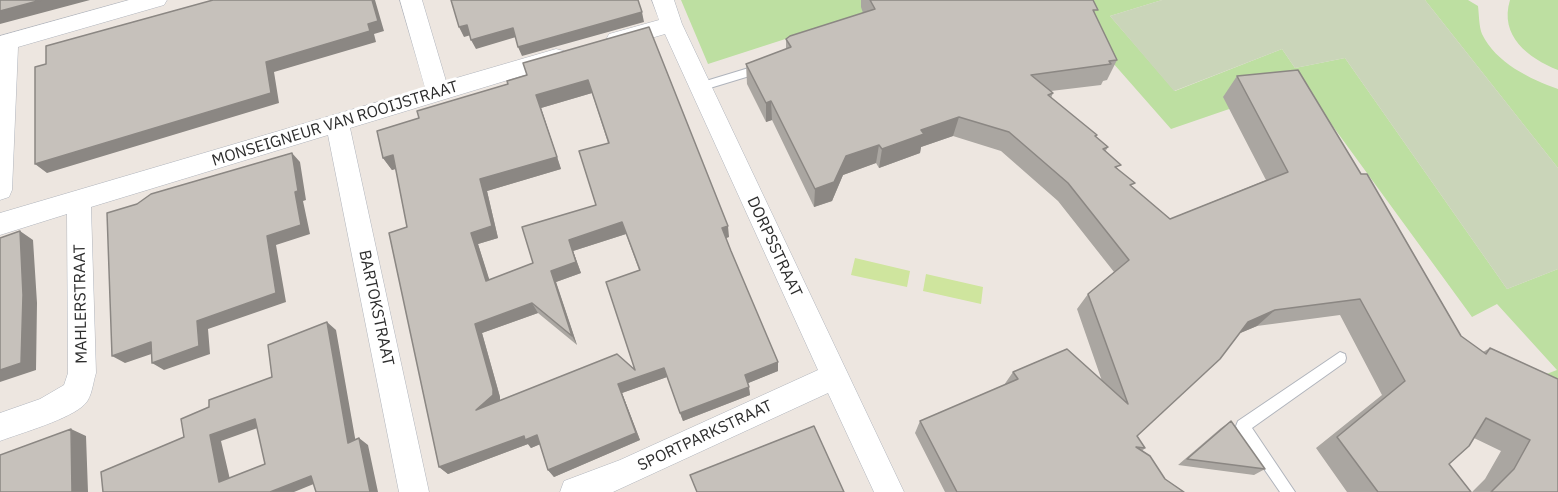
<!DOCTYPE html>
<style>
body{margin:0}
canvas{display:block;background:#ede6e0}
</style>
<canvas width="1558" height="492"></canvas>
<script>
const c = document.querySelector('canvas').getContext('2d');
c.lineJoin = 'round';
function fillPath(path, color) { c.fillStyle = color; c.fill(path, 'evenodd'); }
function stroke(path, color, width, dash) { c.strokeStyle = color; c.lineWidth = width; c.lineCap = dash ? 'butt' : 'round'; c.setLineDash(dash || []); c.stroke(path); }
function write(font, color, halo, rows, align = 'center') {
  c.font = font + ' "IBM Plex Sans",sans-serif'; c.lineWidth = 6; c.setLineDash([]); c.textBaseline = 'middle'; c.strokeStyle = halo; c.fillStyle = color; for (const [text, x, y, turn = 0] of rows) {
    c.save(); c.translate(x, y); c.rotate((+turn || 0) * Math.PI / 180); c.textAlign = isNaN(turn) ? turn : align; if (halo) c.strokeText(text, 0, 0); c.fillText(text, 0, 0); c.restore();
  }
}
fillPath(new Path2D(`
 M681,0H906L708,64Z
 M1067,0H1162L1110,16L1175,91L1282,49L1295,68L1345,58L1507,289L1558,269V416L1528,381L1557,370L1497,304L1472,317L1302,84L1171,129L1091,38Z
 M1425,0H1468L1478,6C1479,14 1479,27 1482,34C1496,63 1530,79 1558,89V168Z
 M1510,0H1558V70C1528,58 1499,36 1510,0Z`), '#bddfa1');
fillPath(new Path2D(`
 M1162,0H1425L1558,168V269L1507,289L1345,58L1295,68L1282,49L1174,91L1110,16Z`), '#cad5b9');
fillPath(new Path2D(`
 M855,258L910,271L907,287L851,275Z
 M926,274L983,287L981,304L923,291Z`), '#cfe59e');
const lane = new Path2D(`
 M762,64L767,68L766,71L700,91L695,87L696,84Z
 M1340,352L1345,354L1346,358L1345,362L1252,428L1295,492H1280L1238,431L1236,426L1238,421Z`);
const street = new Path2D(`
 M129,0H167L164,5L18,47L12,190L9,197L0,200V36Z
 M400,0H422L446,81L556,49L564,51L567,57L564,63L350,128L429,492H399L328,135L91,207L96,373C93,382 92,397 85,404C71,419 21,433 0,441V413L40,399L64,385L68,373L67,214L0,235V213L425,88Z
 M652,0H674L682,24L904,492H874L828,393L613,492H560L564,481L620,460L818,370L665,34L617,48L609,46L606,40L609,34L659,20Z`);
stroke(lane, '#b0b4bc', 2);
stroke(street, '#b0b4bc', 1);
fillPath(lane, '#fff');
fillPath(street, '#fff');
fillPath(new Path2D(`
 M861,0H1093L1095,15L1117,60L1107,80L1103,81L1101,85L1051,91L1053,93L1051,98L1108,147L1105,152L1132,187L1170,219L1266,180L1223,97L1237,76L1361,174L1461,336L1483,352L1490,348L1558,492H1472L1485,479L1501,451L1474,438L1449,464L1471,492H1347L1316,448L1382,395L1340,315L1257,326L1240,333L1137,436L1145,448L1142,451L1165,479L1184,492H945L915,433L920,421L1004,385L1013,372L1102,381L1077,309L1088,294L1114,272L1058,201L1001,151L953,136L921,147L920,153L879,168L876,163L843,175L832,201L814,207L772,120L766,122L747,84L746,64L786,49V39L863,13L861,7Z
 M649,27L729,237L726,238L778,371L748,383L750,395L683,421L667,377L622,393L640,440L554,477L548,470L540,444L531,448L528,444L448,474L439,467L407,227L396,169L392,170L383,158L419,118L508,84L527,75ZM592,93L608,143L596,205L533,263L489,280L478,244L498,238L487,191L561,169L541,108ZM626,234L639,270L635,370L500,401V397L482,333L538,313L577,345L556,282L581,273L573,251Z
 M1231,421L1265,469L1254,475L1178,465L1221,428Z`), '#aaa6a1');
fillPath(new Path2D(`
 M41,0H90L0,24V11Z
 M372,0H375L384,31L374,34L376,42L274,72L279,103L47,173L35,164L266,62L368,24Z
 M642,12L644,22L522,56L518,47Z
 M467,25L471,35L464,37L459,27Z
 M513,28L516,37L476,49L471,40Z
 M588,80L592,93L541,108L561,169L487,191L498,238L478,244L493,291L486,281L471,233L480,179L536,95Z
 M771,101L772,120L766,122V103Z
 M959,117L953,136L921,147L920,153L879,168L882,149L921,130Z
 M879,145L876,163L843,175L832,201L814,207L815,189L846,156Z
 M292,153L300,162L306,200L303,201L310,234L276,245L286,302L208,329L210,354L164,370L152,363L197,321L267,236L295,192Z
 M393,155L401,167L392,170L383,158Z
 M622,222L626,234L573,251L581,273L556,282L577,345L572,336L551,271L569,240Z
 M728,226L729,237L723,239L722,228Z
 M20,231L33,240L37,303L36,370L0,382V370Z
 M532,303L538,313L482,333L500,397V404L476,410L475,324Z
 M1275,310L1257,326L1231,337L1248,322Z
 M327,322L336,330L357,449L348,443Z
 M151,342L163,350L125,363L112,356Z
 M778,362V371L746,384L745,375Z
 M664,368L667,377L622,393L640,440L554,477L548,470L618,384Z
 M749,387L750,395L683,421L680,413Z
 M255,419L266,425L221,441L232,488L219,482L210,435Z
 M71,429L86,436L88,492H72Z
 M537,435L543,443L531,448L528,444L448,474L439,467L524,436Z
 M359,438L368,445L378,492H370Z
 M311,476L321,481L294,492H270Z`), '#8b8783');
const building = new Path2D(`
 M0,0H41L0,11Z
 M213,0H372L378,21L368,24L370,31L266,62L271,93L35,164V67L46,64V46Z
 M451,0H638L642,12L518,47L513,28L471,40L467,25L459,27Z
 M870,0H1093L1098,10H1093L1117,60L1109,61L1111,64L1031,75L1053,93L1048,95L1097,135L1095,136L1108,147L1103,149L1121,165L1115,167L1135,183L1130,185L1170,219L1288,172L1237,76L1298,70L1361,174H1367L1461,336L1486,354L1490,348L1558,379V492H1491L1514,469L1530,440L1486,418L1469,446L1449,464L1471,492H1378L1337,437L1405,381L1360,299L1275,310L1248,322L1220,359L1137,436L1145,448L1136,447L1150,456L1165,479L1184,492H957L920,421L1018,379L1013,372L1067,349L1128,404L1088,294L1129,260L1068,183L1009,132L959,117L921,130L924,134L882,149L879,145L846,156L834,182L815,189L771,101L766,103L746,64L791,47L786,39L790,36L875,9Z
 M649,27L728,226L722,228L731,251L778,362L745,375L749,387L680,413L664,368L618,384L636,433L548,470L537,435L525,440L524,436L439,467L389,233L407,227L393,155L383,158L377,131L419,118L417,111L508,84L507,81L527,75L523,63ZM588,80L609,143L579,151L596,205L522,227L533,263L486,281L471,233L492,226L480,179L557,157L536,95ZM622,222L640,270L606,282L635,370L617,354L476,410L493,395V389L475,324L532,303L572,336L551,271L576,262L569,240Z
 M292,153L298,191L295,192L301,225L267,236L276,293L197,321L199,346L152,363L151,342L112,356L107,213L137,204L151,194Z
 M20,231L23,295L21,363L0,370V238Z
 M327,322L348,443L359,438L370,492H316L311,476L270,492H103L101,472L184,437L181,419L209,407V400L272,377L268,345ZM255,419L265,464L219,482L210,435Z
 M1231,421L1265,469L1187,459Z
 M814,426L844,492H697L690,475Z
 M71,429L72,492H0V455Z`);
fillPath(building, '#c6c1bb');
stroke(building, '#8b8783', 1.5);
write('16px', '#2d2d2d', '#fff', [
 ["MONSEIGNEUR VAN ROOIJSTRAAT",335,124,-17],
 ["DORPSSTRAAT",774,247,65],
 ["MAHLERSTRAAT",81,304,-91],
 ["BARTOKSTRAAT",376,308,78],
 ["SPORTPARKSTRAAT",705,436,-25]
]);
</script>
